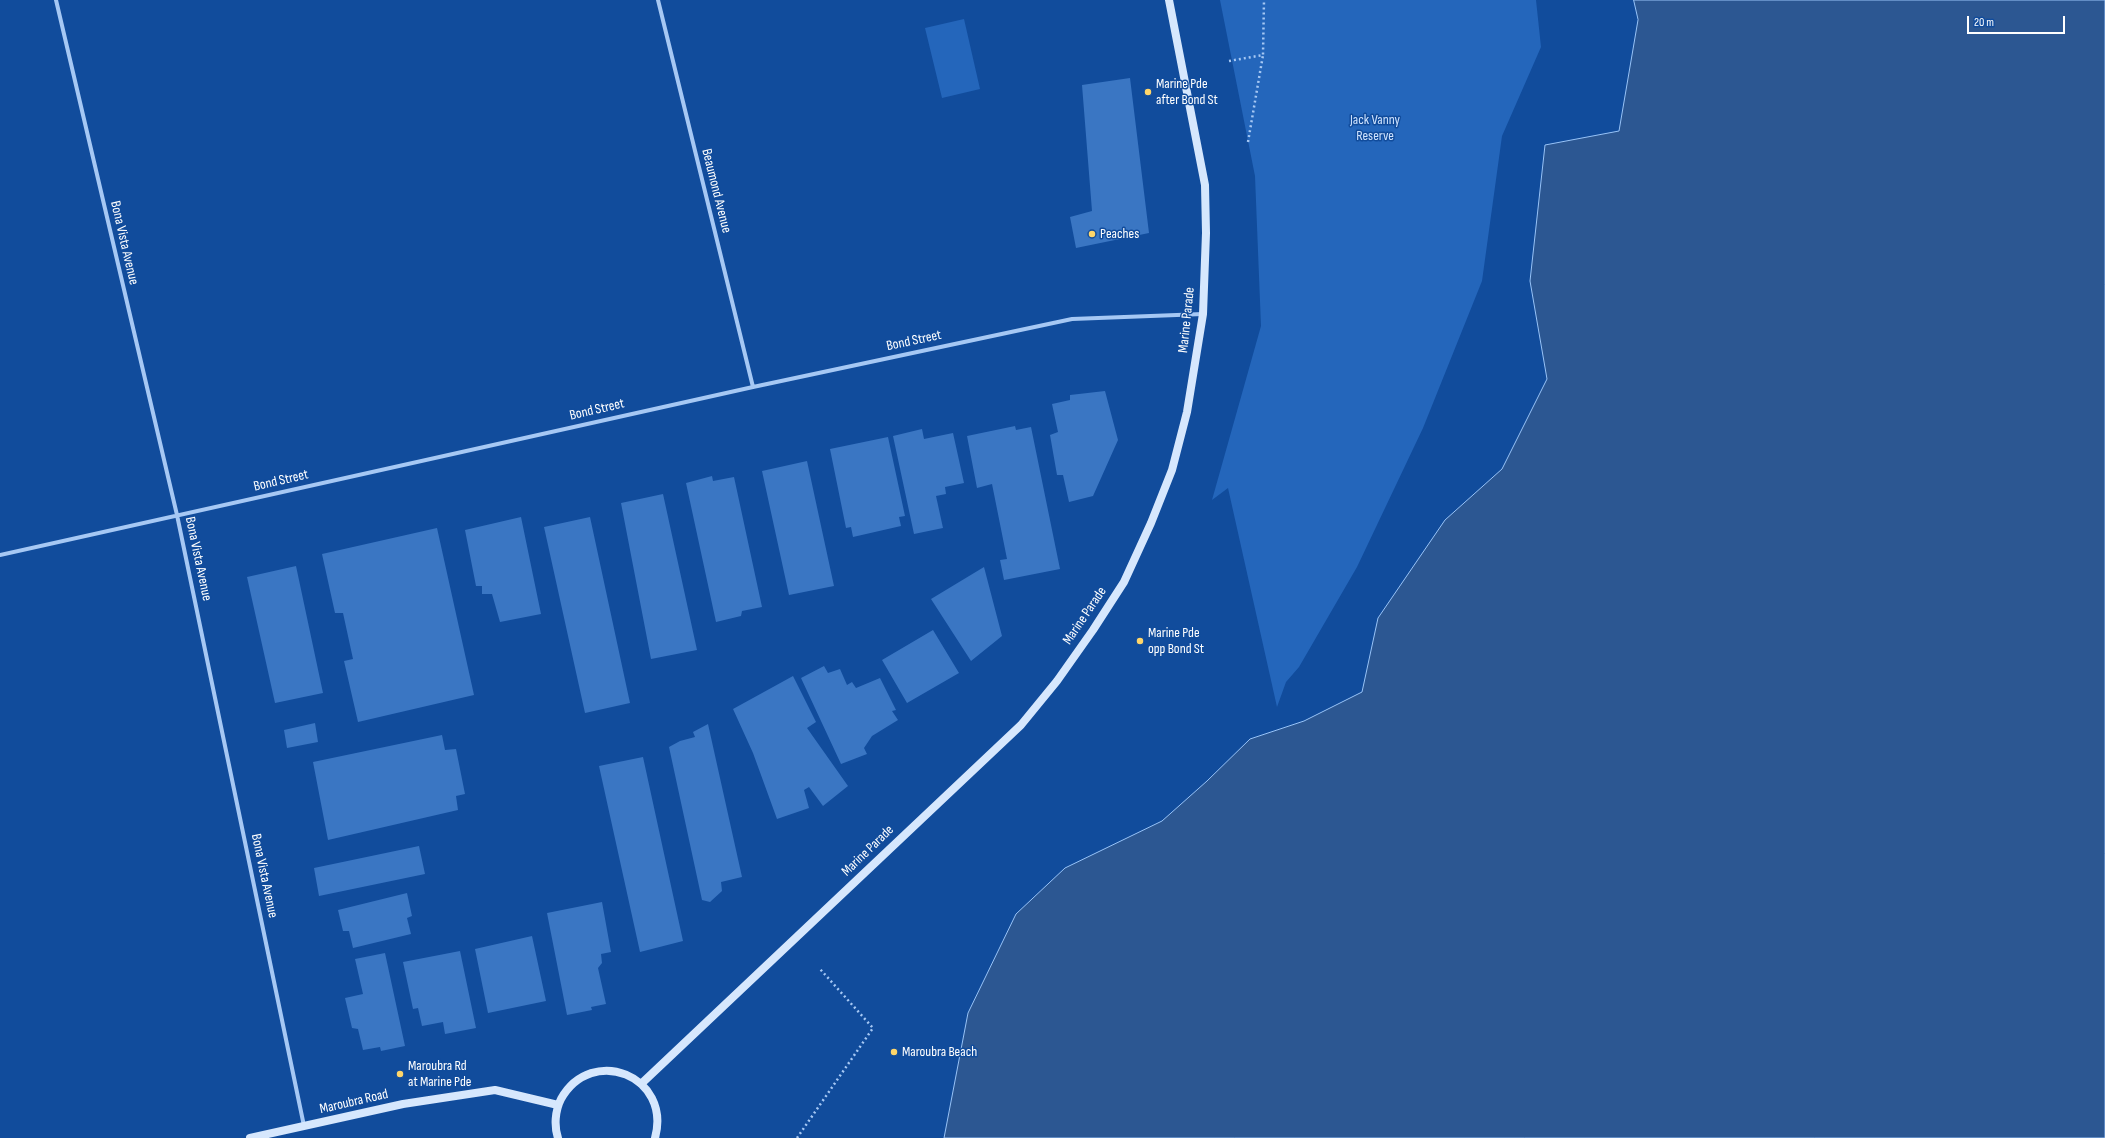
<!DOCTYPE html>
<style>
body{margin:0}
#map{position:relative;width:2105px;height:1138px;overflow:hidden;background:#114c9c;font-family:"Sofia Sans Condensed",sans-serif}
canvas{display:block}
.scale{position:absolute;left:1967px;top:16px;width:98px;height:18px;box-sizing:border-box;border:2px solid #fff;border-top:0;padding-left:5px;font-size:12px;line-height:14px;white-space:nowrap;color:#fff;-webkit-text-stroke:3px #114c9c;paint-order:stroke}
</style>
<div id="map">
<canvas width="2105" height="1138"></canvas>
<div class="scale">20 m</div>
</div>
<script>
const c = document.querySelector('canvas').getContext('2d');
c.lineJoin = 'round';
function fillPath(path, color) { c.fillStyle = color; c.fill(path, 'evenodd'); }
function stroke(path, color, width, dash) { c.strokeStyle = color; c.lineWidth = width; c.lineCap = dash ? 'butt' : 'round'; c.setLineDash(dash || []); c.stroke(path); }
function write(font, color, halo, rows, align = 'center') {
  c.font = font + ' "Sofia Sans Condensed",sans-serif'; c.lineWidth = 3; c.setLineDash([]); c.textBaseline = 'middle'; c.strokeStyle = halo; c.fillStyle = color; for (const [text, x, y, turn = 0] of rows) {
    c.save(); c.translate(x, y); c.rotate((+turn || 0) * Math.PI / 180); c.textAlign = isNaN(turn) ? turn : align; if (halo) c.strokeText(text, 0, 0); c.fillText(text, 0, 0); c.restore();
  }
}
fillPath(new Path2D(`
 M1220,0H1536L1541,47L1502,136L1482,281L1423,428L1357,567L1299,667L1286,682L1277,707L1228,488L1212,500L1261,326L1255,176Z
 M964,19L980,89L942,98L925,28Z`), '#2466bb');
const water = new Path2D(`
 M1634,0H2105V1138H944L968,1013L1016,914L1065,868L1162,821L1207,781L1250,739L1304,721L1362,692L1378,618L1445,520L1502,469L1547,379L1530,281L1545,145L1619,131L1638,20Z`);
fillPath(water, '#2c5792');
stroke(water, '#98c3f7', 1);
fillPath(new Path2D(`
 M1130,78L1149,233L1076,248L1070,217L1092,211L1082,85Z
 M1105,391L1118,440L1093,496L1069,502L1063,475H1057L1050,435L1058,432L1052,404L1070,400V395Z
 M1015,426L1016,430L1031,427L1060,569L1004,580L1000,560L1007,559L992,484L977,488L967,436Z
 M922,429L924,439L953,433L964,483L945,487L946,494L936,496L943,528L914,534L893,436Z
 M888,437L905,516L899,517L901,526L853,537L851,527L846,528L830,449Z
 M807,461L834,586L789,595L762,471Z
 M712,476L713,481L734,477L762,607L742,611L741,616L716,622L686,483Z
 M663,494L697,650L651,659L621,503Z
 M521,517L541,614L500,622L492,594H482V586H476L465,530Z
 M590,517L630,703L585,713L544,527Z
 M437,528L474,695L358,722L344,661L353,659L343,613H335L322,554Z
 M296,566L323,693L275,703L247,577Z
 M984,567L1002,636L971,661L931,599Z
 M933,630L959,673L907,703L882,660Z
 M824,666L828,673L840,669L847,685L852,682L856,688L880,678L896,710L892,711L898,720L872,736L864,748L867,754L841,764L801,678Z
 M793,676L816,722L807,728L848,786L823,806L809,787L804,790L809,808L777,819L753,753L733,709Z
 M315,723L318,742L287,748L284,730Z
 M708,724L742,877L721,882L722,891L710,902L702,900L669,747L680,741L695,737L693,732Z
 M442,735L445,750L456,749L465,794L456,796L458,810L328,840L313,762Z
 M643,757L683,941L640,952L599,766Z
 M419,846L425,874L319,896L314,868Z
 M407,893L412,916L407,918L411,934L353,948L349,931H343L338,910Z
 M602,902L611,952L601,954L602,963L598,968L606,1004L591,1007L592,1010L567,1015L547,913Z
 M532,936L546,1001L488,1013L475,949Z
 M460,951L476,1028L445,1034L443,1022L422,1026L418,1008L413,1009L403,962Z
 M385,953L405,1046L381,1051L380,1047L363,1050L358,1029L352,1028L345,998L363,994L355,959Z`), '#3a76c3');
stroke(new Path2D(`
 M1229,61L1263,55L1264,0
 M1248,142L1263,55
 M797,1138L873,1028L820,969`), '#a6c8f4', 2.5, [2, 3]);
stroke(new Path2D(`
 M56,0L177,515L304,1126
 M658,0L753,387
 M0,555L753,387L1072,319L1203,314`), '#a6c8f4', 4);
stroke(new Path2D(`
 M641,1084L1021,725L1057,681L1093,630L1124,582L1151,523L1172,470L1187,412L1203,314L1206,233L1205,185L1169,0
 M250,1138L403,1104L495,1090L558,1105
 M558,1138C554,1126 555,1111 561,1099C592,1044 672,1076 655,1138`), '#d6e7fd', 8);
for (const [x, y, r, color] of [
 [1148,92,4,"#ffd66a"],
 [1092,234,4,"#ffd66a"],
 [1140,641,4,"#ffd66a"],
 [894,1052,4,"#ffd66a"],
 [400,1074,4,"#ffd66a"]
]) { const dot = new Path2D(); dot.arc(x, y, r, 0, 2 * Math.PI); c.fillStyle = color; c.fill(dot); stroke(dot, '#114c9c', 1.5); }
write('14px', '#fff', '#114c9c', [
 ["Marine Pde",1156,84],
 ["after Bond St",1156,100],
 ["Peaches",1100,234],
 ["Marine Pde",1148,633],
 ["opp Bond St",1148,649],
 ["Maroubra Beach",902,1052],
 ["Maroubra Rd",408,1066],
 ["at Marine Pde",408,1082]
], 'left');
write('14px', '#cfe3fe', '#114c9c', [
 ["Jack Vanny",1375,120],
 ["Reserve",1375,136]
]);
write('14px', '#fff', '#114c9c', [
 ["Beaumond Avenue",716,191,76],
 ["Bona Vista Avenue",124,243,77],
 ["Marine Parade",1187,320,-84],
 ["Bond Street",914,341,-12],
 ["Bond Street",597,410,-13],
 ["Bond Street",281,481,-13],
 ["Bona Vista Avenue",198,559,78],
 ["Marine Parade",1085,616,-56],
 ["Marine Parade",868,851,-44],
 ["Bona Vista Avenue",264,876,78],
 ["Maroubra Road",354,1102,-13]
]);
</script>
